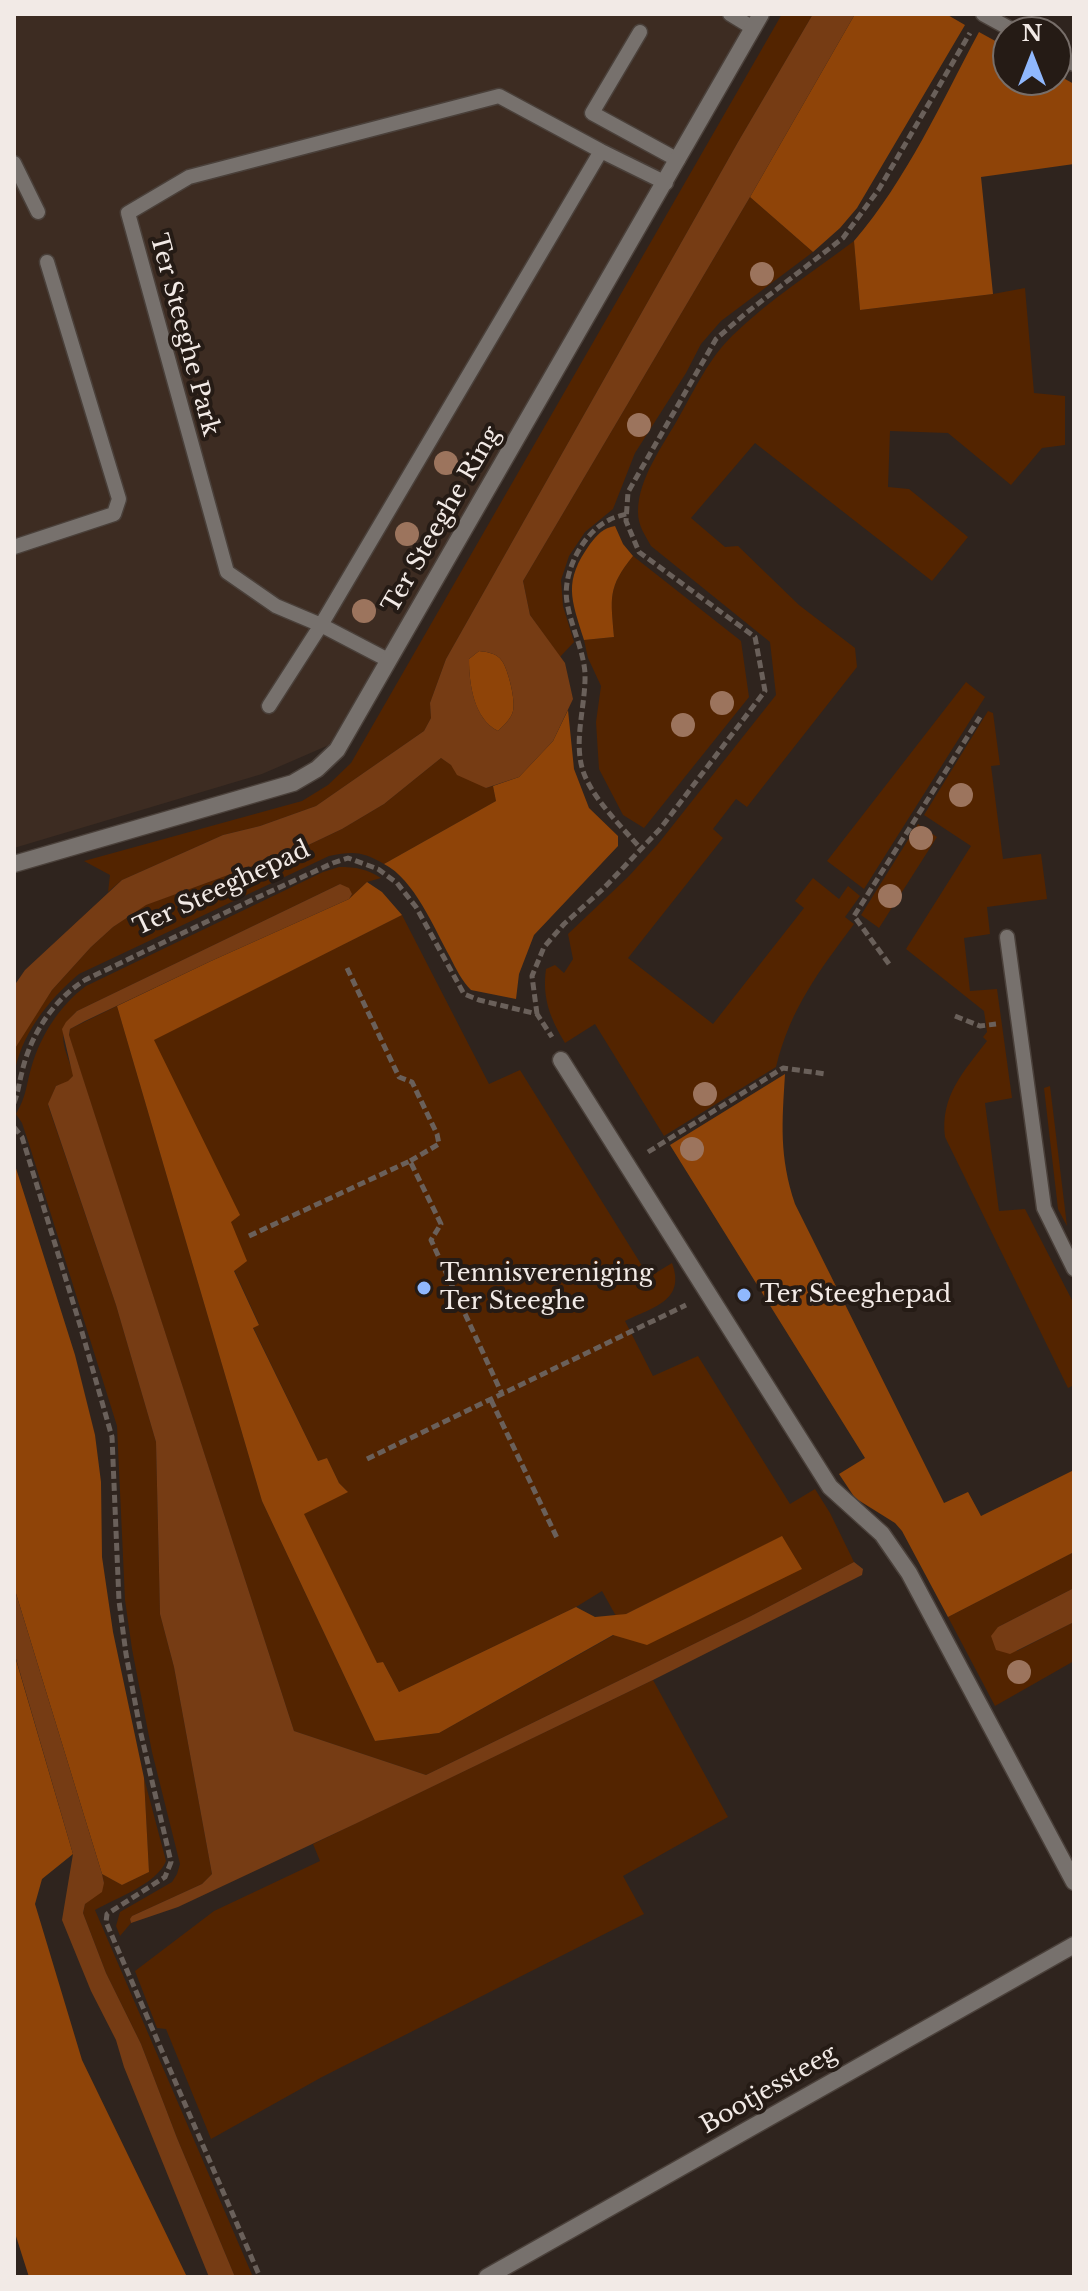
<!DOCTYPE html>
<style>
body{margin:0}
#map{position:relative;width:1088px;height:2291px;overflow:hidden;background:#2f241e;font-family:"Libre Baskerville",serif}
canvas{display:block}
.frame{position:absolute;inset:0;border:16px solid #f2eae6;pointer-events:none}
.north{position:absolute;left:992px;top:16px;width:80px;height:80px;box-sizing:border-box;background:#251b15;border:2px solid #776e69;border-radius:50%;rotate:0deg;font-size:22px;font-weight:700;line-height:32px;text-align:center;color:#f2eae6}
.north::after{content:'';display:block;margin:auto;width:28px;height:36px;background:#90b8fd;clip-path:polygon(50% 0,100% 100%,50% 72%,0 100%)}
</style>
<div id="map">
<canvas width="1088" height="2291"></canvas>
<div class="frame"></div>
<div class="north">N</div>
</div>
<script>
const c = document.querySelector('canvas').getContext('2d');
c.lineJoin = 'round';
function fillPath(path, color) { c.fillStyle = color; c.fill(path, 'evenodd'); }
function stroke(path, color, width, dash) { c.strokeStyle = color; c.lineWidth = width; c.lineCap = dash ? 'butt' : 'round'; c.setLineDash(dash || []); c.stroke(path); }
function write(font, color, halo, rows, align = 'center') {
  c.font = font + ' "Libre Baskerville",serif'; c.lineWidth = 8; c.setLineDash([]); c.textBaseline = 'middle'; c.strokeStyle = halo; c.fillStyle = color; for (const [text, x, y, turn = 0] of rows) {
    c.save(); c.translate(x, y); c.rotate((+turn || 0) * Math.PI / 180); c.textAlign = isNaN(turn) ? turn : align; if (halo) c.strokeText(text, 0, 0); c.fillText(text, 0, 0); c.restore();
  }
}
fillPath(new Path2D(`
 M14,14H750L645,204L329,745L262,774L14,848Z`), '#3d2c22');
fillPath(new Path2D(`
 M782,14H813L738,142L446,659L430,703L431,718L424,731L316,806L260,826L223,835L122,880L108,892L110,875L84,861L302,801L328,785L351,763Z
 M750,197L813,252L721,321L701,344L686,373L635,453L613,509L585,532L569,556L561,580L563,606L574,642L560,657L530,615L523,581Z
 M854,241L860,310L993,294L1025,288L1034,393L1065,396V445L1042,448L1011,485L948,433L890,431L888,487L909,489L968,537L932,581L755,443L691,518L725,547L738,546L799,605L855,648L857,667L747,807L736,799L713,829L723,838L628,958L713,1024L804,908L795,901L813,878L839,899L848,886L860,896L845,917L854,924C819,971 790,1009 776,1067L664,1136L595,1024L565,1043C550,1018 542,998 546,969L555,965L564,973L573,959L568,934L629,876L658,844L776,695L770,642L651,546C645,535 638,526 638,512C638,478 663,446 679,417C695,389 709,358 733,335C769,300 814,271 854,241Z
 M633,556L741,641L749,697L644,828L623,815L599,769L596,722L601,686L588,658L584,640L614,637C611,598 607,588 633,556Z
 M966,682L985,697L864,889L827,861Z
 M988,711L993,713L1000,765L991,766L1003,859L1041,854L1047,899L987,907L990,934L964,938L970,991L997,989L1012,1098L985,1103L999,1211L1025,1209L1074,1304V1385L1068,1388L945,1137C940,1096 964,1071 987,1041L983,1037L987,1032L984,1011L906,949L971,846L924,815Z
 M441,758L486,788L493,786L496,801L384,864C362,851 353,851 329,856L79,974C48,1000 20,1036 14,1076V1050L23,1034L52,990L91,947L113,927L145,905L302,848L342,829L384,804Z
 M918,824L937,837L879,928L861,915Z
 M339,867C356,867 367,869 381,878L367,882L349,899L352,894L340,884L77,1011C54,1033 65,1048 74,1075L68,1082L56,1086L48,1105L116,1305L156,1442L160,1614L174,1667L212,1874L202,1884L132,1916L130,1921L131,1923L120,1936L116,1926L120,1912L172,1882L177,1874L180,1864L152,1752L132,1649L125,1600L117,1426L29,1144L22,1123L16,1114C27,1095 26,1085 32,1065C41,1035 60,1005 86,986L323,872Z
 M402,915L489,1084L520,1070L649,1277L672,1263C686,1301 653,1307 625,1321L653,1376L698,1356L790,1504L815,1489L830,1513L854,1562L751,1616L426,1775L294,1731L69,1036L70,1029L117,1006L262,1501L375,1741L439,1733L614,1635L781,1537L626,1614L616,1616L602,1591L576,1607L399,1692L383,1662L377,1664L303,1513L347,1491L339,1483L327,1458L318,1461L253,1327L259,1324L234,1270L231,1221L239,1215L153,1040Z
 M1050,1086L1067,1226L1058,1209L1044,1088Z
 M1074,1552V1588L998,1627L1017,1651L1074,1622V1661L995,1706L948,1617Z
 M653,1680L728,1817L623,1876L644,1914L322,2077L211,2139L166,2029L157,2028L135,1971L214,1911L320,1861L313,1844Z
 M144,1778L166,1861C157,1884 116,1898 95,1910L253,2277H235L177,2138L141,2044L106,1973L83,1913L85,1904L104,1883L102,1874L122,1885L149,1872Z`), '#532400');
fillPath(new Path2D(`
 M855,14H946L965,25L857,208L840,228L813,252L750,197Z
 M979,32L1008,48V80H1056V74L1074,84V164L981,177L993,294L860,310L854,241C907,179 941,103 979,32Z
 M615,526L623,544L633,556C607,588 611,598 614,637L584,640C571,598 563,582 590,544C598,534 603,528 615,526Z
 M479,651C487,652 497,653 502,661C508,669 516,701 513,711C511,719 504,725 498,731C474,719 469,685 469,659Z
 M568,710L574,769L589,808L618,836V846L534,935L519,974L516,999L471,990C462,981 456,969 450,957C434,928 414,879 384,864L496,801L493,786L519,777L553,741Z
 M367,882L382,892L402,915L154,1040L240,1215L231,1222L247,1261L234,1271L259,1325L253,1328L318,1461L327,1458L339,1483L348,1492L304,1514L377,1663L383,1662L399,1692L576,1607L595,1617L626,1614L782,1536L802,1569L647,1645L613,1635L439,1733L375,1741L262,1501L117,1006L211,961L349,899Z
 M785,1074C782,1123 779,1156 795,1204L944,1503L968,1492L981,1516L1074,1470V1552L948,1617L902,1531L895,1523L855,1498L839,1474L865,1458L670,1145Z
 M14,1162L75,1355L95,1435L101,1482L102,1557L113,1632L144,1778L149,1872L122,1885L102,1874L14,1587Z
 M14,1653L73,1854L42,1879L35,1904L82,2060L187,2277H29L14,2230Z`), '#8f4408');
fillPath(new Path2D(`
 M813,14H855L750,197L523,581L530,615L565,663L573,699L553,741L519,777L486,788L457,775L451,765L441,758L384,804L342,829L302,848L146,905L113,927L91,947L52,990L14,1050V986L25,970L122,880L223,835L260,826L316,806L424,731L431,718L430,703L446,659L738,142ZM479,651C487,652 497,653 502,661C508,669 516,701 513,711C511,719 504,725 498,731C474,719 469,684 469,659Z
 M340,884L349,888L352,894L349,899L211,961L85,1021L70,1029L69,1035L294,1731L426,1775L751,1616L854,1562L863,1569L862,1575L653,1680L357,1823L178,1907L131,1923L130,1919L132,1916L202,1884L212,1874L174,1667L160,1614L156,1442L116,1305L48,1104L56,1086L68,1081L73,1076L62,1029L66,1022L77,1011Z
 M14,1587L102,1874L104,1883L102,1892L85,1904L83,1913L106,1973L141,2044L177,2138L235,2277H209L124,2067L116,2040L91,1991L62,1920L73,1854L14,1652Z
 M1074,1588V1622L1010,1654L996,1650L991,1636L998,1627Z`), '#763c14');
const lane = new Path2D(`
 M730,14L753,28
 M983,14L1016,32
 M640,32L592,113L678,160
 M1056,54L1074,64
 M14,163L38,212
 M14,547L114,514L119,499L47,262
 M388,660L321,625L276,606L227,572L128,213L189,177L499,96L601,151L666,183
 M269,706L321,625L601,151
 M1007,937L1044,1208L1074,1269`);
const street = new Path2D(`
 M14,864L293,783L317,769L337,750L761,14
 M561,1060L830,1487L882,1534L909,1573L1074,1882
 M487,2277L1074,1945`);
stroke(lane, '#4a403a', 17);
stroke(street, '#4a403a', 19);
stroke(new Path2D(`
 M626,514C620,516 614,517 609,520C582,533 562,574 567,602C571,627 583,648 585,673C586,705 573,740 583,771C592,798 622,827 641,849
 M889,964L854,916L980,717
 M347,968L399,1077L412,1082L437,1134L439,1144L410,1161
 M537,1014L532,976L544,947L564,924L603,889L660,829L765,691L755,637L639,552L626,521L628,492L716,339L746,313L843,238L879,189L970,33
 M955,1016L980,1026L996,1024
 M14,1103C18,1093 19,1083 22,1072C30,1036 53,1000 85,980L254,899L333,863L348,858L378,869L397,883L416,907L464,994L479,1000L537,1014L552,1037
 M14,1127L22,1137L80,1325L112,1437L119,1601L126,1654L141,1734L171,1862L165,1877L107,1914L106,1922L260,2277
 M648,1152L783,1068L826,1074
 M249,1236L410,1161L441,1224L431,1240L502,1394
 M491,1400L558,1540
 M367,1459L686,1305`), '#6a605a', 5, [8, 4]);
stroke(lane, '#77716d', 14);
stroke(street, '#77716d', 16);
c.fillStyle = '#9c745d';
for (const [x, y] of [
 [762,274],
 [639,425],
 [446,463],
 [407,534],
 [364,611],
 [722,703],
 [683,725],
 [961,795],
 [921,838],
 [890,896],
 [705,1094],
 [692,1149],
 [1019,1672]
]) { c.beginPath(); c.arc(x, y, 12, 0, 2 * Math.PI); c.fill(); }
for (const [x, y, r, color] of [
 [424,1288,8,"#90b8fd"],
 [744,1295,8,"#90b8fd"]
]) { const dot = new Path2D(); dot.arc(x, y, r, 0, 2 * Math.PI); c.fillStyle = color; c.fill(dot); stroke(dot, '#251b15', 3); }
write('24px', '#f2eae6', '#251b15', [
 ["Ter Steeghe Park",184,335,75],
 ["Ter Steeghe Ring",442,520,-60],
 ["Ter Steeghepad",222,889,-25],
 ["Bootjessteeg",769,2090,-30]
]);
write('24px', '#f2eae6', '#251b15', [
 ["Tennisvereniging",440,1274],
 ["Ter Steeghe",440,1302],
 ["Ter Steeghepad",760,1295]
], 'left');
</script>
